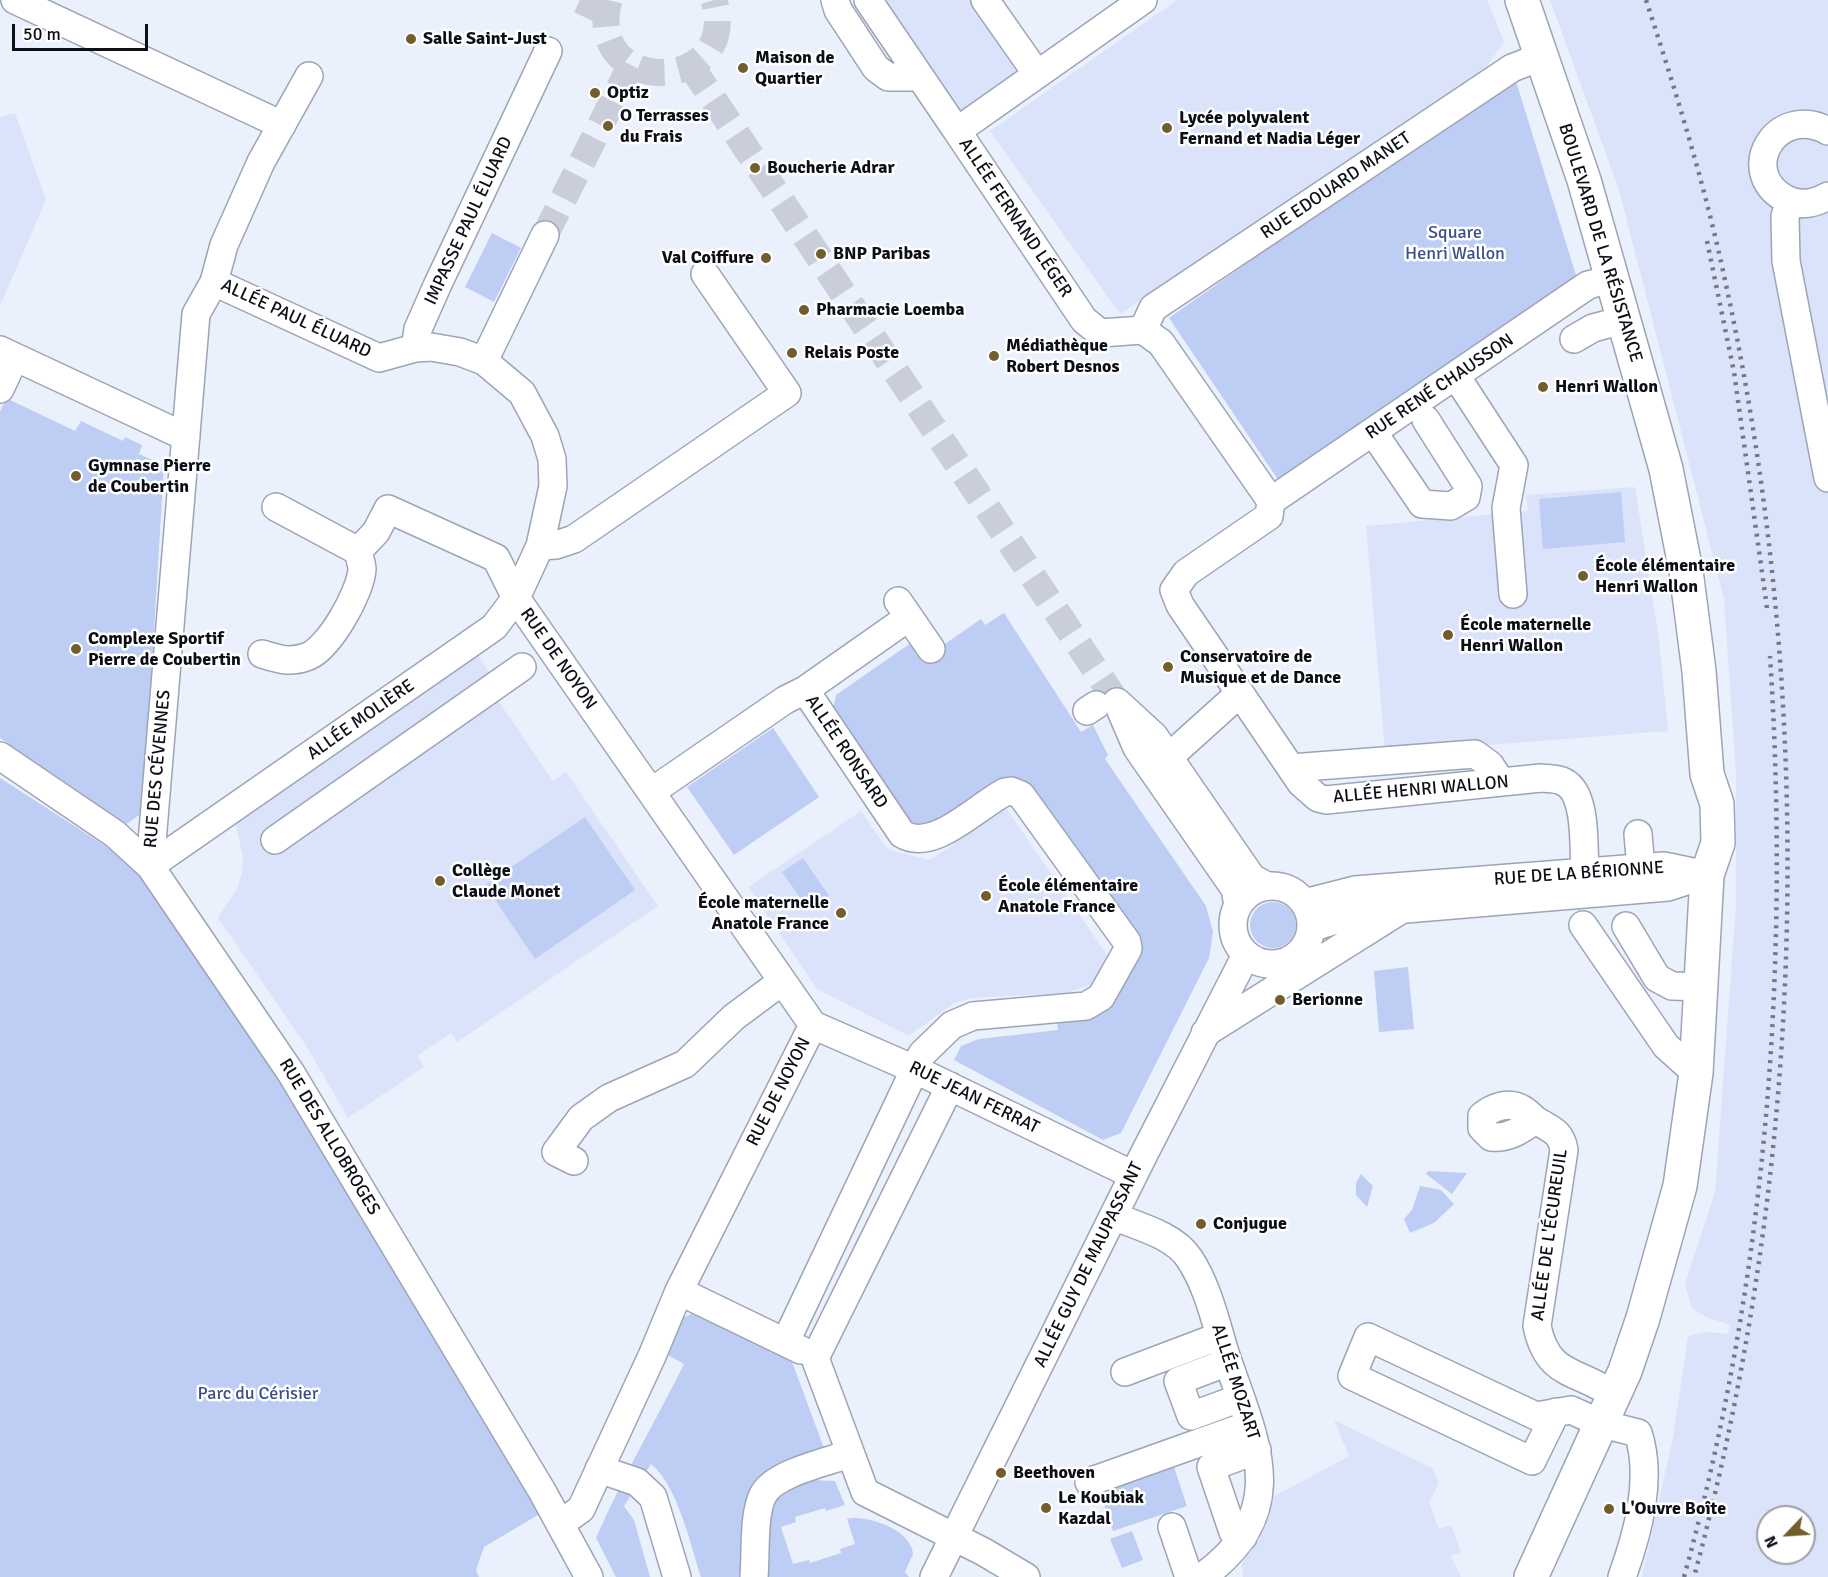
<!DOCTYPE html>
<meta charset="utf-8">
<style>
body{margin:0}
#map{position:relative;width:1828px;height:1577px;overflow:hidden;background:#ebf0fd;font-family:Signika,sans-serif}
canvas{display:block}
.north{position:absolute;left:1756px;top:1505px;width:60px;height:60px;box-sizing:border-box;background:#fff;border:2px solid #9e9fa2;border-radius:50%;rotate:245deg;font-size:16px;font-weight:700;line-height:24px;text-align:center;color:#0d0f16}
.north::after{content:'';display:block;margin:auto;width:21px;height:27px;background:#715e2c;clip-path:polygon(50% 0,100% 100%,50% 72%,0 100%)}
.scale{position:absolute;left:12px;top:24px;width:136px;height:27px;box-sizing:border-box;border:3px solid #0d0f16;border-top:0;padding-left:8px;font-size:18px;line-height:21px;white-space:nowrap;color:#0d0f16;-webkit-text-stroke:4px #fff;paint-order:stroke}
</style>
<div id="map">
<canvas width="1828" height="1577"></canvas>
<div class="north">N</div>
<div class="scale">50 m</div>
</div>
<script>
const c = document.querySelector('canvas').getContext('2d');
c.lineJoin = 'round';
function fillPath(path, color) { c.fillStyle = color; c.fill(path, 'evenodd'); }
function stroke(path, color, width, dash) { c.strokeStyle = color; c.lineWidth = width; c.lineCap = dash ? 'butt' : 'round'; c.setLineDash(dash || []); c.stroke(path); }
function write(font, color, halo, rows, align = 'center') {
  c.font = font + ' Signika,sans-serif'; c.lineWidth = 5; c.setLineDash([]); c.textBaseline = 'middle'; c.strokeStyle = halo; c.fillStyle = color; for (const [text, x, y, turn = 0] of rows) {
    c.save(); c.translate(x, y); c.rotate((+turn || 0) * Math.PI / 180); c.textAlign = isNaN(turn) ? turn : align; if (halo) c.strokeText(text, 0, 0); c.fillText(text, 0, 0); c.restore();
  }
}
fillPath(new Path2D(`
 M878,0H974L1023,72L967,111L953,108Z
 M1177,0H1487L1504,42L1487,66L1120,314L990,131Z
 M1550,0H1828V1577H1642L1673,1437L1688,1336L1707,1332L1728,1334L1730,1325L1706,1317L1692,1308L1685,1284L1715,1192L1736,905V774L1724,599L1619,190ZM1768,1517H1804V1553H1768Z
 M15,113L46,200L0,306V117Z
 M1635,487L1659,640L1668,731L1385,753L1366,526L1528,511L1526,495Z
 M478,655L503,694L497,699L553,781L566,772L658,906L457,1042L451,1033L417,1056L424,1067L348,1118L307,1047L218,918L237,889L242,873L243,857L235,822Z
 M1006,808L1107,955L1093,984L1067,993L972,998L954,1003L909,1036L817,989L748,887L861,811L887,849L930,860Z
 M1334,1420L1432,1468L1439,1483L1429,1502L1439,1529L1451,1525L1461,1552L1451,1556L1461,1577H1243L1242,1564L1275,1496L1349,1456Z`), '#dae3fa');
fillPath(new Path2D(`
 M1514,75L1579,285L1281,484L1169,318Z
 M492,233L521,248L494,302L465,287Z
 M6,398L75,431L81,421L123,441L125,437L142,445L139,454L164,465L143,812L127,824L0,738V412Z
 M1621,492L1625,542L1543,549L1539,499Z
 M1004,613L1081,732L1093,725L1108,755L1105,759L1206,906L1213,932L1209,958L1121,1133L1103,1140L954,1060L961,1046L979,1039L1058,1030L1057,1020L1102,1014L1137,944L1024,780L1010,777L932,828L913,827L833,708L836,695L918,638L929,655L981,619L985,625Z
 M773,728L819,797L734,855L687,787Z
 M0,778L107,847L140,875L275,1072L543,1512L484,1547L476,1570L479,1577H0Z
 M585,817L635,890L535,959L485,885Z
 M803,858L829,896L809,910L782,872Z
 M1250 925a23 23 0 1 1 46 0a23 23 0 1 1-46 0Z
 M1408,967L1414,1029L1379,1032L1374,971Z
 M1428,1171L1467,1173L1452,1194L1426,1174Z
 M1361,1174L1373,1186L1367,1207L1356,1195V1183Z
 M1420,1186L1441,1190L1454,1204L1434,1223L1410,1233L1404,1219L1412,1210Z
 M696,1312L791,1359L825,1451L770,1471L755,1481L746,1568L742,1577H701C690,1544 678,1486 651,1464L624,1506L634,1520L650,1577H616L596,1538C622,1478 655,1422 684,1364L666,1354L682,1318Z
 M1172,1461L1187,1506L1113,1531L1098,1487Z
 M811,1480L835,1481L845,1505L826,1511L825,1508L795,1517L796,1522L781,1527L793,1564L809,1560L810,1563L841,1553L840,1549L855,1544L847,1519C864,1514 912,1529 913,1554L905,1572L909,1577H763L770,1500L777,1493Z
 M1132,1531L1143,1560L1122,1568L1110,1539Z`), '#becdf4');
stroke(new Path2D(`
 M580,0L605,12
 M609,0C582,97 742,96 714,0
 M691,66L1117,702
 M545,235L631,65`), '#caceda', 27, [27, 14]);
const minor = new Path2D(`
 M15,0L282,125
 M835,0L838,10L876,68L888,77H920
 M868,0L957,131
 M985,0L1037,74
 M1143,0L957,131L1084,320L1100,333L1143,330
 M1828,131C1776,103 1737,171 1784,198C1799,207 1814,204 1828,196
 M1789,201L1785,217L1786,261L1828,478
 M1143,330L1161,343L1271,501L1269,516L1186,573L1174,590L1180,605L1301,783L1318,798L1326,800L1541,778C1548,779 1557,778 1564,782C1588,794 1583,849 1585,872
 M1143,330L1153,308L1512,68L1543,56
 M1574,339L1593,328L1623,320
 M415,348L418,329L437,286L548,51
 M0,350L186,437
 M484,361L545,235
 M1456,376L1514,465L1506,508L1513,594
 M0,389L15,357
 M1373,432L1422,504L1451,506L1466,497L1468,486L1426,420
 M1271,501L1588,285L1612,279
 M276,507L358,551L376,532L388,509L496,558L516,598L813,1025
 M540,546L556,545L574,539L787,393L705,274
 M898,601L931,649
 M262,654C278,659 289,663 306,657C328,651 361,592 362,569C362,564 359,557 358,551
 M1117,702L1154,736L1252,878L1267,886
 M1087,711L1096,705
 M1121,711L1137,748L1235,889L1238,906
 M0,756L115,834L150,866L291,1073L542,1491L589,1577
 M1154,767L1169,757L1240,693
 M1291,768L1475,754L1490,765L1501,782
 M651,792L785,700L805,690L909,617
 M1638,834L1641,868
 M275,840L522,667
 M150,866L494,627L516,598L540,546L553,486L552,459L545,436L522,393L484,361L460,352L431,347L415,348L379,358L214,282
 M150,866L196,314L214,282L224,245L261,162L309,76
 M1233 925a39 39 0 1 1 78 0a39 39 0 1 1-78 0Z
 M1304,903L1355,890L1664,866L1707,875
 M1583,925L1666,1046L1696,1073
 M1626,926L1657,978L1672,986L1702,987
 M1311,928L1358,913L1668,887L1705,875
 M813,1025L914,1069L1133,1175
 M1205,1033L1399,911
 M1535,1120C1521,1130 1508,1139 1491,1137L1482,1128V1116C1493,1107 1509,1101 1522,1109C1528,1112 1532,1118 1537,1121C1552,1130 1561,1132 1564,1150L1537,1326C1548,1379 1579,1369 1615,1396
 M574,1161L556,1152L581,1118L609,1098L685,1064L734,1017L781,982
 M1113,1216C1137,1226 1174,1235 1189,1258C1208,1286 1216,1324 1226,1356C1256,1443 1293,1511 1202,1577
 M679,1291L801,1350
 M786,1341L922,1054L952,1025L973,1016L1086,1006L1101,997L1128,949L1127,942L1021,795L1011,791L1005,792C976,807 933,853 902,834L805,690
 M815,1358L865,1492L984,1552L1026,1577
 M815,1358L950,1086
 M1228,1362L1178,1381L1191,1416L1240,1398
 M1125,1372L1220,1336
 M1556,1412L1532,1461L1352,1376L1368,1337L1536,1416L1571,1410L1602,1424L1638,1433C1653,1478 1638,1533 1622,1577
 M599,1469L637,1482L653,1497L677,1577
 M1089,1482L1249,1425
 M560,1524L581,1509L652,1356L679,1291L813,1025
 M1172,1527L1189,1577
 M1243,1537L1233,1532L1211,1467L1257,1450
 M754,1577C756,1554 753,1514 763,1495C774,1473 827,1462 849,1454
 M934,1577L1143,1156L1246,955`);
const major = new Path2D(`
 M1522,0L1584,180L1666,469L1686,571L1699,671L1707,774L1717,804L1718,843L1707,875L1696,1073L1680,1186L1643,1318L1625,1371L1531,1577`);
stroke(minor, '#9ca4b8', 30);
stroke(major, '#9ca4b8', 36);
stroke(minor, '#fff', 27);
stroke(major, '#fff', 33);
stroke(new Path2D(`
 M1646,0C1675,89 1703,179 1723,271C1818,700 1808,1153 1694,1577
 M1707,241L1734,372L1767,608
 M1684,1577C1767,1277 1790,965 1770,656`), '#757882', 4.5, [3, 6]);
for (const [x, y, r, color] of [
 [411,39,6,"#715e2c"],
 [743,68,6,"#715e2c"],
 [595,93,6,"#715e2c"],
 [608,126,6,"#715e2c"],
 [1167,128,6,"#715e2c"],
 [755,168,6,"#715e2c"],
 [821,254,6,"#715e2c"],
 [766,258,6,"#715e2c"],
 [804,310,6,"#715e2c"],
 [792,353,6,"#715e2c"],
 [994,356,6,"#715e2c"],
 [1543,387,6,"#715e2c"],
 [76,476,6,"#715e2c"],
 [1583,576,6,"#715e2c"],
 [1448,635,6,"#715e2c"],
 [76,649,6,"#715e2c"],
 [1168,667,6,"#715e2c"],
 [440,881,6,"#715e2c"],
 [986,896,6,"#715e2c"],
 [841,913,6,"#715e2c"],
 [1280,1000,6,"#715e2c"],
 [1201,1224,6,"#715e2c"],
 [1001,1473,6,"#715e2c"],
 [1046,1508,6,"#715e2c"],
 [1609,1509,6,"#715e2c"]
]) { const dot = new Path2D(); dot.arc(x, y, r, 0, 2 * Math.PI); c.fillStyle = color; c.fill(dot); stroke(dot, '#fff', 2); }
write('bold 18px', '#0d0f16', '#fff', [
 ["Salle Saint-Just",423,39],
 ["Maison de",755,58],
 ["Quartier",755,79],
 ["Optiz",607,93],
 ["O Terrasses",620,116],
 ["du Frais",620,137],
 ["Lycée polyvalent",1179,118],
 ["Fernand et Nadia Léger",1179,139],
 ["Boucherie Adrar",767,168],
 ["BNP Paribas",833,254],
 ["Val Coiffure",754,258,"right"],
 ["Pharmacie Loemba",816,310],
 ["Médiathèque",1006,346],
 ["Robert Desnos",1006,367],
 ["Relais Poste",804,353],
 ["Henri Wallon",1555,387],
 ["Gymnase Pierre",88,466],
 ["de Coubertin",88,487],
 ["École élémentaire",1595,566],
 ["Henri Wallon",1595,587],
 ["École maternelle",1460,625],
 ["Henri Wallon",1460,646],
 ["Complexe Sportif",88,639],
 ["Pierre de Coubertin",88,660],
 ["Conservatoire de",1180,657],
 ["Musique et de Dance",1180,678],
 ["Collège",452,871],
 ["Claude Monet",452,892],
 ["École élémentaire",998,886],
 ["Anatole France",998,907],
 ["École maternelle",829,903,"right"],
 ["Anatole France",829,924,"right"],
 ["Berionne",1292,1000],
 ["Conjugue",1213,1224],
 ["Beethoven",1013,1473],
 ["Le Koubiak",1058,1498],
 ["Kazdal",1058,1519],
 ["L'Ouvre Boîte",1621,1509]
], 'left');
write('18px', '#0d0f16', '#fff', [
 ["RUE EDOUARD MANET",1336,186,-34],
 ["ALLÉE FERNAND LÉGER",1015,218,56],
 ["IMPASSE PAUL ÉLUARD",469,221,-65],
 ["BOULEVARD DE LA RÉSISTANCE",1600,243,73],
 ["ALLÉE PAUL ÉLUARD",296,319,25],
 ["RUE RENÉ CHAUSSON",1440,387,-34],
 ["RUE DE NOYON",558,659,55],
 ["ALLÉE MOLIÈRE",361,720,-35],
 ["ALLÉE RONSARD",846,752,56],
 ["RUE DES CÉVENNES",158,769,-85],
 ["ALLÉE HENRI WALLON",1421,790,-5],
 ["RUE DE LA BÉRIONNE",1579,874,-4],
 ["RUE DE NOYON",779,1092,-63],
 ["RUE JEAN FERRAT",974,1098,26],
 ["RUE DES ALLOBROGES",329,1137,59],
 ["ALLÉE DE L'ÉCUREUIL",1550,1235,-82],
 ["ALLÉE GUY DE MAUPASSANT",1089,1265,-64],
 ["ALLÉE MOZART",1235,1382,72]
]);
write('18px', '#3c4f8c', '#fff', [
 ["Square",1455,233],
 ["Henri Wallon",1455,254],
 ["Parc du Cérisier",258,1394]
]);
</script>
